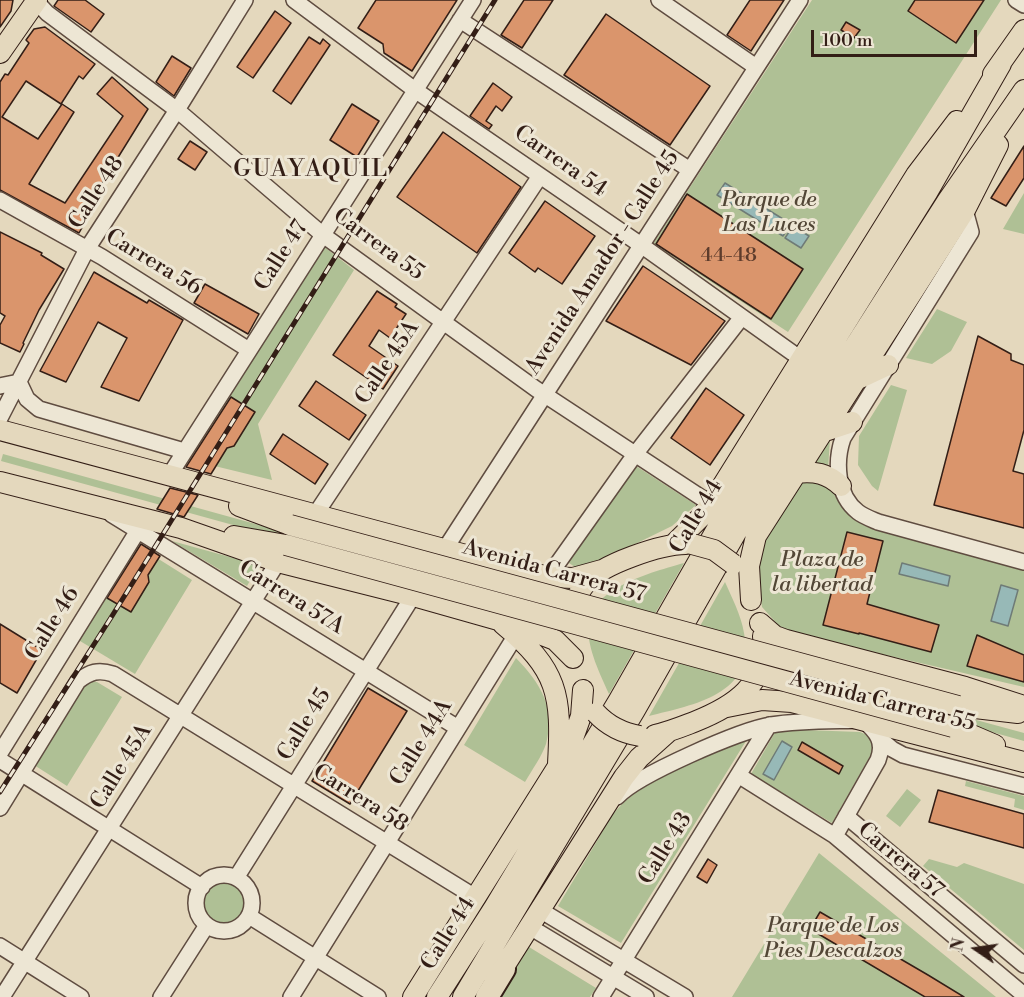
<!DOCTYPE html>
<style>
body{margin:0}
#map{position:relative;width:1024px;height:997px;overflow:hidden;background:#e4d8bd;font-family:"Libre Bodoni",serif}
canvas{display:block}
.north{position:absolute;left:946px;top:919px;width:60px;height:60px;-webkit-text-stroke:4px #ede6d4;paint-order:stroke;rotate:283deg;font-size:16px;font-weight:700;line-height:24px;text-align:center;color:#331e16}
.north::after{content:'';display:block;margin:auto;width:21px;height:27px;background:#331e16;clip-path:polygon(50% 0,100% 100%,50% 72%,0 100%)}
.scale{position:absolute;left:811px;top:30px;width:166px;height:27px;box-sizing:border-box;border:3px solid #331e16;border-top:0;padding-left:8px;font-size:18px;line-height:21px;white-space:nowrap;color:#331e16;-webkit-text-stroke:4px #ede6d4;paint-order:stroke}
</style>
<div id="map">
<canvas width="1024" height="997"></canvas>
<div class="north">N</div>
<div class="scale">100 m</div>
</div>
<script>
const c = document.querySelector('canvas').getContext('2d');
c.lineJoin = 'round';
function fillPath(path, color) { c.fillStyle = color; c.fill(path, 'evenodd'); }
function stroke(path, color, width, dash) { c.strokeStyle = color; c.lineWidth = width; c.lineCap = dash ? 'butt' : 'round'; c.setLineDash(dash || []); c.stroke(path); }
function write(font, color, halo, rows, align = 'center') {
  c.font = font + ' "Libre Bodoni",serif'; c.lineWidth = 6; c.setLineDash([]); c.textBaseline = 'middle'; c.strokeStyle = halo; c.fillStyle = color; for (const [text, x, y, turn = 0] of rows) {
    c.save(); c.translate(x, y); c.rotate((+turn || 0) * Math.PI / 180); c.textAlign = isNaN(turn) ? turn : align; if (halo) c.strokeText(text, 0, 0); c.fillText(text, 0, 0); c.restore();
  }
}
fillPath(new Path2D(`
 M812,0H1001L788,332L653,244Z
 M1024,193V234L1003,229Z
 M322,245L354,270L258,424L272,480L186,459Z
 M937,309L967,322L951,351L932,364L906,358Z
 M891,385L907,390L878,491L872,486L858,465L859,436Z
 M830,438L828,470L810,467Z
 M3,454L288,533L546,607L545,611L1,461Z
 M636,466L696,505L672,526L629,547L603,559L575,567L566,561Z
 M808,480L828,484L845,511L864,525L1024,571V687L795,634L779,626L762,607L756,562L760,545L799,482Z
 M172,541L259,565L247,586Z
 M133,543L192,580L135,674L75,638Z
 M684,563L609,694C600,674 588,650 588,627C589,588 653,572 684,563Z
 M725,582C732,598 741,615 744,633C757,694 693,705 649,716Z
 M516,658C540,683 556,707 546,744C542,756 532,770 525,782L464,745Z
 M785,668L1024,733V741L783,674Z
 M89,681L97,682L122,697L67,786L34,765L83,684Z
 M777,729L860,732C871,736 874,739 873,751L832,823L751,774Z
 M746,741L621,943L558,906C570,886 582,866 594,846C600,836 606,824 613,814C644,777 700,753 746,741Z
 M966,781L1024,796V810L1014,807L1015,799L965,786Z
 M907,789L921,800L900,827L886,816Z
 M819,853L996,997H732Z
 M929,859L957,867L964,863L1024,884V950L923,866Z
 M203 903a21 21 0 1 1 42 0a21 21 0 1 1-42 0Z
 M529,947L596,988L590,997H498Z`), '#afc095');
const water = new Path2D(`
 M725,183L791,224L783,236L717,195Z
 M793,226L809,236L801,248L785,238Z
 M902,563L950,576L948,586L899,574Z
 M1001,585L1018,590L1008,626L991,621Z
 M782,741L792,747L774,780L763,774Z`);
fillPath(water, '#97b9b7');
stroke(water, '#6f7b77', 1.5);
const building = new Path2D(`
 M0,0H13L11,11L0,27Z
 M58,0H85L104,14L91,32L54,6Z
 M376,0H457L412,71L384,53L383,44L358,28Z
 M524,0H553L522,48L501,35Z
 M750,0H784L751,51L727,35Z
 M915,0H984L956,43L908,11Z
 M275,11L291,23L253,78L237,67Z
 M606,14L710,86L670,145L564,75Z
 M846,22L860,30L854,38L841,30Z
 M45,27L95,64L83,79L79,76L61,104L26,81L2,117L38,139L62,104L74,112L29,184L65,203L123,116L97,94L112,77L148,109L83,214L88,217L79,233L0,190V82L5,74L8,75L29,43L26,40L34,29Z
 M309,37L320,44L323,39L330,45L291,104L273,91Z
 M172,56L191,68L174,96L156,82Z
 M493,83L512,97L502,111L496,106L486,121L492,125L489,129L470,116Z
 M352,104L379,121L357,157L330,140Z
 M443,132L521,187L477,253L397,197Z
 M190,141L207,152L195,170L178,159Z
 M1024,146V178L1006,206L991,198Z
 M687,194L803,269L771,319L656,244Z
 M545,201L595,236L562,284L538,268L535,272L509,253Z
 M0,232L42,253L41,255L64,269L39,310L23,343L24,344L20,352L0,343V325L5,316L0,313Z
 M643,266L725,321L691,365L606,321Z
 M94,272L147,303L149,300L183,320L139,401L101,387L127,338L98,322L66,382L40,371Z
 M205,284L259,314L248,334L194,303Z
 M377,291L397,304L395,307L406,314L390,338L379,330L369,346L398,366L383,389L333,355Z
 M978,336L1011,354V360L1024,365V430L1013,471L1024,474V528L934,505Z
 M316,381L366,415L349,440L299,406Z
 M706,388L744,415L710,465L671,438Z
 M231,397L255,412L234,446L227,448L211,474L186,467Z
 M283,434L328,464L315,484L270,454Z
 M170,488L198,495L184,517L157,509Z
 M847,532L883,541L867,604L939,625L931,652L859,633V634L823,625Z
 M141,544L160,556L148,575L149,582L131,612L107,598Z
 M0,624L42,650L17,693L0,683Z
 M977,635L1024,655V682L967,666Z
 M368,688L407,711L350,804L312,781Z
 M802,742L843,766L839,774L798,750Z
 M938,790L1024,814V848L929,822Z
 M708,859L717,865L707,883L697,877Z
 M820,912L928,975L964,997H925L810,929Z`);
fillPath(building, '#da956c');
stroke(building, '#331e16', 1.5);
const minor = new Path2D(`
 M35,0L47,13L177,110L323,235L536,389L711,504
 M294,0L415,90L641,245L801,359
 M659,0L756,67
 M1016,0L1024,5
 M460,20L690,170
 M0,200L102,257L249,350
 M965,210L971,232L843,438C835,461 836,495 858,512C863,516 871,519 878,522L1024,562
 M0,386L19,382L27,399L39,409L184,451
 M0,418L87,249L177,110L245,0
 M169,476L473,0
 M111,514L458,728
 M315,515L540,176
 M445,549L800,0
 M548,577L636,453L742,317
 M879,738L892,749L903,755L1024,786
 M0,753L142,524
 M0,760L202,887
 M738,775L835,836L1024,995
 M617,797C637,775 741,730 771,725C801,720 832,721 863,720C877,732 885,742 878,760L835,836
 M0,808L78,681C90,672 98,669 113,674L475,897
 M846,816L1024,965
 M196 903a28 28 0 1 1 56 0a28 28 0 1 1-56 0Z
 M236,878L413,596
 M540,910L685,997
 M249,916L378,997
 M530,927L646,997
 M0,946L81,997
 M2,997L278,562
 M161,997L207,925
 M291,997L516,635
 M601,997L769,725`);
const major = new Path2D(`
 M0,53L37,0
 M993,74L1024,30
 M856,380L888,365
 M0,430L548,577L573,578L602,570
 M822,432L852,422
 M796,473C815,471 827,473 841,486
 M0,482L181,528L278,562L413,596L519,626L555,640L573,658
 M239,506L290,525
 M234,536L286,545
 M674,544L700,518L711,504L916,175L957,121
 M751,600L749,566L756,536L965,210L998,145
 M570,617C573,605 577,593 586,583C602,564 661,544 686,544
 M760,623L775,636L786,640L965,687L1024,706
 M503,624C558,670 562,694 558,764
 M958,706L1018,713
 M727,707L762,700L792,702L1024,762
 M953,727L995,745
 M655,735C669,732 681,727 694,722C734,706 768,685 763,636
 M495,981L624,777L639,758L667,733
 M413,997L570,747L581,716L583,690
 M437,997L494,908L619,700L718,527L927,193L1001,64
 M463,997L635,710L737,531L948,200L1024,90`);
const highway = new Path2D(`
 M487,997L504,969`);
stroke(minor, '#5f4c40', 18);
stroke(major, '#331e16', 22);
stroke(highway, '#331e16', 26);
stroke(minor, '#ede6d4', 15);
stroke(major, '#e4d8bd', 20);
stroke(highway, '#e4d8bd', 22);
const rail = new Path2D(`
 M0,792L112,616L495,0`);
stroke(rail, '#331e16', 5);
stroke(rail, '#ede6d4', 3, [9]);
const majorBridge = new Path2D(`
 M290,525L958,706
 M692,544L714,550L733,564
 M286,545L953,727
 M596,713C608,726 622,733 640,736`);
stroke(majorBridge, '#331e16', 22, []);
stroke(majorBridge, '#e4d8bd', 20);
write('20px', '#5d3c2c', null, [
 ["44-48",729,256]
]);
write('22px', '#331e16', '#ede6d4', [
 ["Carrera 54",560,162,35],
 ["Calle 48",97,193,-57],
 ["Carrera 55",378,245,36],
 ["Calle 47",282,256,-57],
 ["Carrera 56",153,263,31],
 ["Avenida Amador - Calle 45",603,263,-57],
 ["Calle 45A",388,363,-56],
 ["Calle 44",697,517,-59],
 ["Avenida Carrera 57",554,572,15],
 ["Carrera 57A",291,598,32],
 ["Calle 46",53,624,-58],
 ["Avenida Carrera 55",882,702,14],
 ["Calle 45",305,725,-58],
 ["Calle 44A",422,743,-58],
 ["Calle 45A",122,767,-58],
 ["Carrera 58",360,799,32],
 ["Calle 43",666,849,-58],
 ["Carrera 57",900,861,40],
 ["Calle 44",449,934,-58]
]);
write('italic 22px', '#524636', '#ede6d4', [
 ["Parque de",769,201],
 ["Las Luces",769,226],
 ["Plaza de",822,561],
 ["la libertad",822,586],
 ["Parque de Los",833,927],
 ["Pies Descalzos",833,952]
]);
c.letterSpacing = '1.5px';
write('24px', '#331e16', '#ede6d4', [
 ["GUAYAQUIL",311,170]
]);
c.letterSpacing = '0px';
</script>
